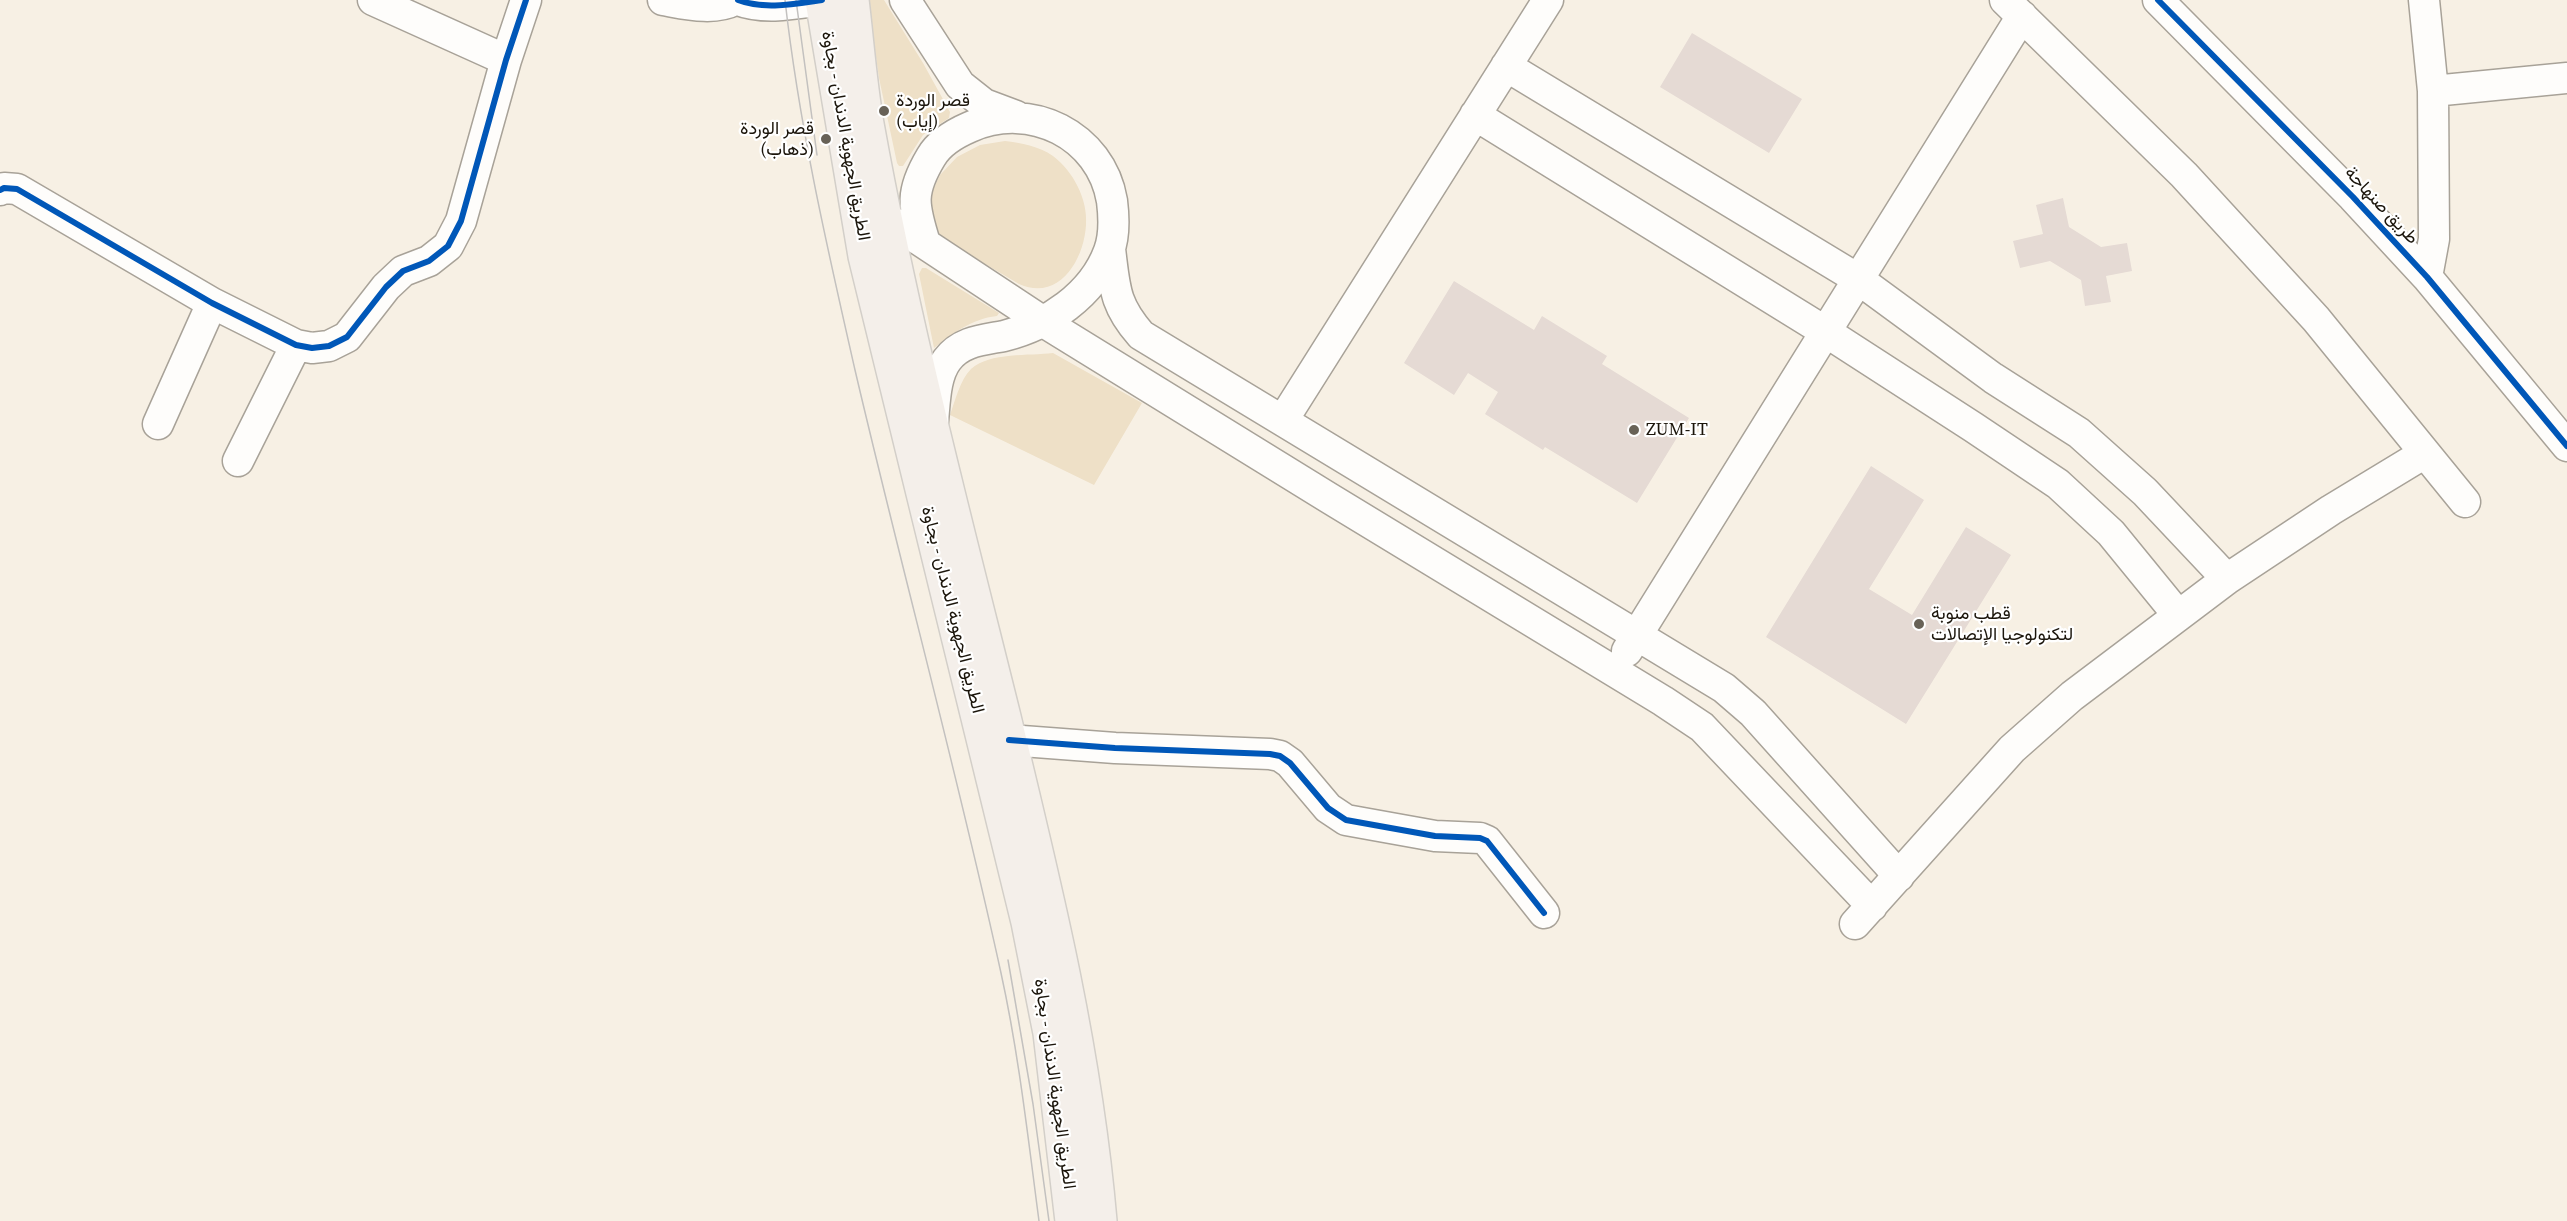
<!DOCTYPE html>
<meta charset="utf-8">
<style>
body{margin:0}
canvas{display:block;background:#f7f0e4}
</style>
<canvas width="2567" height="1221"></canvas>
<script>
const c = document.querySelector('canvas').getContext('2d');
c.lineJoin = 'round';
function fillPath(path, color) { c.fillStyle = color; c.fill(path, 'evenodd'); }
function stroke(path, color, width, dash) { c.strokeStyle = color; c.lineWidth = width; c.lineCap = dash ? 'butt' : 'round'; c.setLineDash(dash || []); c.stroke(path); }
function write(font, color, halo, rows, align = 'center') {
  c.font = font + ' "Source Serif 4",Vazirmatn,serif'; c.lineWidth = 4.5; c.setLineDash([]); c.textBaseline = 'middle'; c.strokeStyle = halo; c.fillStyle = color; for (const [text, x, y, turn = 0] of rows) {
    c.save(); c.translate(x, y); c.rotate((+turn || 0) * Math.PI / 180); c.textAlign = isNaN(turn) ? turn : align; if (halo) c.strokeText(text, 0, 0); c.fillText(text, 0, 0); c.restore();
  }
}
fillPath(new Path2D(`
 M868,0H884L923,63L950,112L949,118L923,135L903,166H899L897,163L879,78Z
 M1005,141C1021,143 1039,146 1053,156C1073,171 1088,199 1086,225C1084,260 1059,302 1019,284L936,235L929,198L940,175L957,157L980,145Z
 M922,268H926L999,313L997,316C971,319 954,333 934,348L919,274Z
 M1053,353L1142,403L1094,485L950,415C955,401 960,380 971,369C990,352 1029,356 1053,353Z`), '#eee0c7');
fillPath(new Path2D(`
 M1692,33L1802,99L1769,153L1660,87Z
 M2063,198L2069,227L2101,247L2127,243L2132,271L2106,276L2111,302L2085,306L2081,280L2050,261L2020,268L2013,241L2043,234L2036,205Z
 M1454,281L1534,330L1542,316L1607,356L1602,364L1689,418L1637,503L1545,447L1543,450L1485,414L1498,392L1468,373L1454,395L1404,363Z
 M1871,466L1924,500L1869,589L1912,615L1966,527L2011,555L1906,724L1766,637Z`), '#e5dad4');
const minor = new Path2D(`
 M373,0L506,60
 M663,0C686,4 714,11 735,0
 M738,0C764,10 794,4 822,0
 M905,0L960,85L984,104L1016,116
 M2005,0L2184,175L2316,319L2465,502
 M2158,0L2353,197L2427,277L2567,446
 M2424,0L2433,91L2434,239L2427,277
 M1506,66L1858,279L1993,378L2079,433L2145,492L2227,579
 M2433,91L2567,78
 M1475,115L1826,332L1973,427L2058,484L2111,533L2178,615
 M0,190L4,188L17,189L212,303L296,345L312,348L329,346L347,337L386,287L403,271L429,261L448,246L461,221L506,60L526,0
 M872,204L886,218L1042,321L1329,498L1663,701L1702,727L1872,906
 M925,243C913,205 910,192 931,157C939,143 956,133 970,127C1030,100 1101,135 1112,201C1114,217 1115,235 1109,251C1093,295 1048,325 1004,336C983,340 961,341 947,360C935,376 935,402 933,421
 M1110,249C1115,288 1114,304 1141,335L1724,688L1753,713L1899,876
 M1283,420L1548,0
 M158,424L212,303
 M238,461L296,345
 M1627,651L2022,16
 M1009,740L1115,748L1270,754L1280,756L1290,763L1328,808L1346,820L1435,836L1480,838L1487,841L1544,913
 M1855,924L2012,749L2072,696L2227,579L2331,510L2425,453`);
const major = new Path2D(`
 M822,0L865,256L1028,922L1050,1033L1072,1221
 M852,0C857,41 860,84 867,124C903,324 955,520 1004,717C1045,886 1085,1047 1100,1221`);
stroke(minor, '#a8a298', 33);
stroke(major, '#d3cfc9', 36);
stroke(minor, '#fefdfb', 30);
stroke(major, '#f4efea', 33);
stroke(new Path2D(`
 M785,0C799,125 827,247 855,370C902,571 957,771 1001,973C1019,1055 1028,1138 1039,1221
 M796,0L817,155
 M1008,960L1033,1104L1049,1221`), '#c3c1bf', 1.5);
stroke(new Path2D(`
 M738,0C764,10 794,4 822,0
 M2158,0L2353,197L2427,277L2567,446
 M0,190L4,188L17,189L212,303L296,345L312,348L329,346L347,337L386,287L403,271L429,261L448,246L461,221L506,60L526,0
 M1009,740L1115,748L1270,754L1280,756L1290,763L1328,808L1346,820L1435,836L1480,838L1487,841L1544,913`), '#0057b8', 6);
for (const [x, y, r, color] of [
 [884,111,6,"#686257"],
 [826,139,6,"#686257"],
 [1634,430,6,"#686257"],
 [1919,624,6,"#686257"]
]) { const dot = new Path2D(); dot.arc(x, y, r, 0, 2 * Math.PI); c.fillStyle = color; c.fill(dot); stroke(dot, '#fff', 2); }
write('18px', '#1b150b', '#fff', [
 ["قصر الوردة",896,101],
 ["(إياب)",896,122],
 ["قصر الوردة",814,129,"right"],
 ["(ذهاب)",814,150,"right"],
 ["ZUM-IT",1646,430],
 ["قطب منوبة",1931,614],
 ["لتكنولوجيا الإتصالات",1931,635]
], 'left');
write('18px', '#1b150b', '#fff', [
 ["الطريق الجهوية الدندان - بجاوة",845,136,80],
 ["طريق صنهاجة",2381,206,47],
 ["الطريق الجهوية الدندان - بجاوة",952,610,76],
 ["الطريق الجهوية الدندان - بجاوة",1054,1084,82]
]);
</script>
